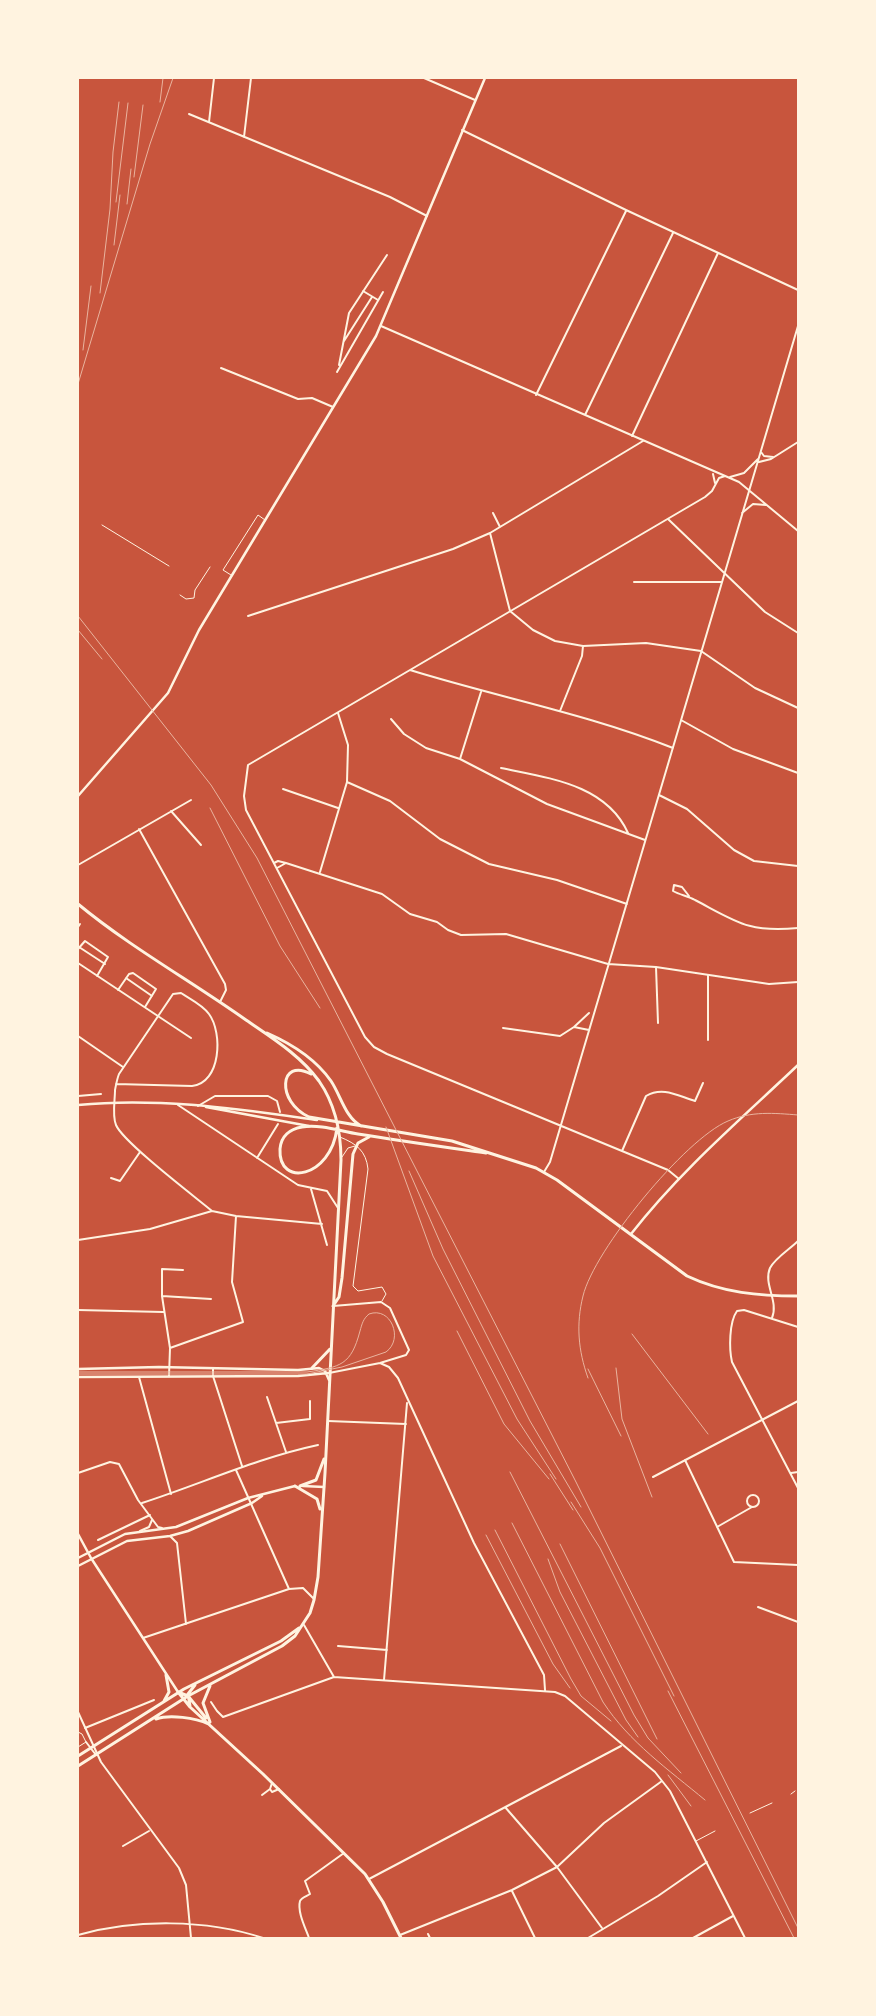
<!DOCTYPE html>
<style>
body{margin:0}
#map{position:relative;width:876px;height:2016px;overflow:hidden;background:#c8553d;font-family:"Exo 2",sans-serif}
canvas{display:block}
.frame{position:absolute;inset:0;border:79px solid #fff3e0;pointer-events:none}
</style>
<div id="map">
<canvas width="876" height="2016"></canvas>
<div class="frame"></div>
</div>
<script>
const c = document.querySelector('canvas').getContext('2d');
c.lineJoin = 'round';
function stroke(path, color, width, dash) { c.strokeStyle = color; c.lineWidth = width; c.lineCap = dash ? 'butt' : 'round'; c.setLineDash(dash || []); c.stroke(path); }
stroke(new Path2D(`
 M231,575L223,570L258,515L265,520
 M340,1137C357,1144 366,1151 368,1169L353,1286L358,1291L382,1287L386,1294L382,1301
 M342,1157L348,1148L355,1146
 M78,1732L82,1734L86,1742L78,1747`), '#fff3e0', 1);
stroke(new Path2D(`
 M102,525L169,566
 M180,595L186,599L194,598L195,590L210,567
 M791,1794L795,1791
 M750,1813L772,1803
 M696,1841L715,1831`), '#fff3e0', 1);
stroke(new Path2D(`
 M424,78L475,100
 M189,114L390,197L427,216
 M209,122L214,78
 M462,130L626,210L798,290
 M244,137L251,78
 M363,291L378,300
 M381,326L739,482L798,531
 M344,341L372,297
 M339,365L349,313L387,255
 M221,368L298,399L312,398L333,407
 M337,372L383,292
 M536,395L626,211
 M585,415L673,233
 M632,436L718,253
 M761,452L764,456L773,457
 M759,462L771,459L798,442
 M713,474L715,483
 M730,477L744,473L758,459
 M493,513L500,527
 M742,513L753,504L766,505
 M668,519L765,612L798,633
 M490,533L510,611L533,630L555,641L583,646L646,643L701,651L755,688L798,708
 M634,582H721
 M248,616L453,549L490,533L643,441
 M410,670C497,697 588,714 673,748
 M560,711L582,656L583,646
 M391,719L404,734L426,748L460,759L547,804L645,840
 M681,720L733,749L798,773
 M460,759L481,692
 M501,768C548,778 606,784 628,833
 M347,782L390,801L440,839L489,864L557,880L627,904
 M283,789L338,808
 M659,795L687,809L734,850L754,861L798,866
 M171,811L201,845
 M139,829L225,984L226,990L220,1002
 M274,863L278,861L286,863L382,894L410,914L437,922L448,930L461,935L506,934L608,964L656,967L769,984L798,982
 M78,865L191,800
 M277,868L286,863
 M320,872L347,782L348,745L338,713
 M689,896L682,887L674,885L673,891C680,895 688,896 695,900C737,922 749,933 798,928
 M78,927L80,924
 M79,947L105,964
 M78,949L85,941L108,957L97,976
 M78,963L191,1038
 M656,967L658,1023
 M708,975V1040
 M126,978L152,996
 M118,990L129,974L133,973L156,989L145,1007
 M574,1027L589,1013
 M503,1028L560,1036L574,1027L589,1030
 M78,1036L123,1067
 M116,1084L192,1086C221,1083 223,1033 209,1014C203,1005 190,999 181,993L173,994L119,1074C117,1079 116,1085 115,1090C115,1100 112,1116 116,1125C123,1142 194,1196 212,1211
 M78,1096L101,1094
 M178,1105L298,1185L327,1191L338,1208
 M198,1106L215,1096H268L277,1101L280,1112
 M622,1151L646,1096C663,1086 678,1096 695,1101L703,1083
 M257,1158L278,1124
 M544,1172L550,1162L798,326
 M111,1178L120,1181L140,1152
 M679,1179L668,1170L387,1054L374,1047L365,1037L246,810L244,796L248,765L705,497L712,491L719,478L725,476
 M311,1189L327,1245
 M78,1240L150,1229L212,1211L236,1216L322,1224
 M162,1296L211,1299
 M78,1310L163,1312
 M772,1318C779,1301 763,1284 770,1268C775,1258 790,1249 798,1241
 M798,1327L744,1310L737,1311C729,1322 729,1349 732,1362L798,1488
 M170,1348L243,1322L232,1282L236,1216
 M380,1363L389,1367L398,1378L474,1543L544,1675L545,1690
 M213,1369V1376L242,1466
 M329,1373L380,1363L406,1355L409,1350L390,1308L381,1302L333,1306
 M169,1376L170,1348L162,1296V1269L183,1270
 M139,1377L171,1494
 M267,1397L286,1452
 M328,1421L406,1424
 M276,1423L310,1419V1401
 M685,1460L734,1562L798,1565
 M236,1470L289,1589
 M78,1473L110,1462L119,1464L138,1500L158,1527L162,1528
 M791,1473L798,1472
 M653,1477L798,1401
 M747 1501a6 6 0 1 1 12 0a6 6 0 1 1-12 0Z
 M142,1503C201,1484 257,1458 318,1445
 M717,1527L752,1507
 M140,1531L149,1527L152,1520
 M170,1536L177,1543L186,1624
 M98,1540L150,1515
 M758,1607L798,1622
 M304,1625L334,1677
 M143,1638L289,1589L303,1588L313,1598
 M338,1646L387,1650
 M384,1680L407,1403
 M211,1702L217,1711L223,1717L334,1677L555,1692L565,1696L655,1772L670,1791L745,1938
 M78,1712L101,1762L179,1868L186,1885L191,1938
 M85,1728L154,1700
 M86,1742L96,1755
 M270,1789L272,1792L279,1789
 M262,1795L270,1789L272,1783
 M505,1807L557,1867L602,1928
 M123,1846L149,1831
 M369,1879L621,1746
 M512,1891L535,1938
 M428,1934L430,1938
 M78,1935C135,1919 206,1919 263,1938
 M400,1935L512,1890L557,1867L604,1823L662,1781
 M309,1938C306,1929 297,1912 300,1901C301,1898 307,1896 310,1894L305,1881L344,1853
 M588,1938L658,1896L707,1862
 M693,1938L733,1916`), '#fff3e0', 2);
stroke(new Path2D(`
 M78,1105C158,1097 237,1109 317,1120
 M206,1107L309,1126
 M631,1234C680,1171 741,1119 798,1065
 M78,1369L159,1367L298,1370L319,1368L325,1371L329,1380
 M78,1377L298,1376L328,1373
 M303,1486L324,1487
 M78,1534L91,1558L178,1692
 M78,1558L125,1534L176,1527L248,1498L295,1486
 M78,1566L127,1541L170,1536L188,1531L252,1503L262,1496`), '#fff3e0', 2.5);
stroke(new Path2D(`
 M78,796L168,693L199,630L376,336L485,78`), '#fff3e0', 2.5);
stroke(new Path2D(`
 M78,904C130,947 191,981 246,1020C272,1038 300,1055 319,1081C335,1104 341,1131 341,1160L325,1473L318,1577L314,1600L310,1613L295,1636L282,1646L188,1696L78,1766
 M267,1033C292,1044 315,1058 331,1081C341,1096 345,1117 361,1126
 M311,1074C279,1057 276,1102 309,1117L452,1141L536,1168L557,1180L687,1276C723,1293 759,1296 798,1296
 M337,1128C331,1178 278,1188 280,1149C281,1136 290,1129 302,1127C320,1124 340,1131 358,1134C401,1141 444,1147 486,1153
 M333,1306L339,1297L342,1278L353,1154L358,1143L369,1137
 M312,1368L330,1349
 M295,1486L317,1499L320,1509
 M300,1486L316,1480L324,1459
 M210,1686L203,1703L210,1722
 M178,1692L190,1707L263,1774L365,1874L383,1902L401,1938
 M178,1692L188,1696L206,1718
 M164,1701L169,1692L166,1675
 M190,1706L188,1694L195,1685
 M156,1719C170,1714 195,1718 209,1724
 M78,1756L184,1689L281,1641L299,1628`), '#fff3e0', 3);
stroke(new Path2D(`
 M78,1372H307C341,1367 351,1365 360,1331C362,1324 363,1319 369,1314C391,1306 404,1339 386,1352L342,1367L307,1374H78`), '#e9b49f', 1);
stroke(new Path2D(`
 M160,102L163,78
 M134,177L143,105
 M116,202L128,103
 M127,204L131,169
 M114,245L120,195
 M100,293L110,209L113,152L119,102
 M83,350L91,286
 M78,384L150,144L173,78
 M78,616L211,785L257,858L576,1482L798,1928
 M78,630L102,659
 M210,808L280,946L320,1008
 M386,1127L433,1256L517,1419L556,1479
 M409,1171L443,1249L530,1421L581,1507
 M457,1331L504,1424L549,1479
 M632,1334L708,1434
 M616,1368L622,1419L652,1497
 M588,1369L621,1436
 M588,1378C578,1350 576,1324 583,1296C594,1250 685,1139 728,1121C751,1111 774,1113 798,1115
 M510,1472L634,1715L648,1738L681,1773
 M550,1474L573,1510
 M571,1502L600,1548L674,1696
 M512,1523L603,1702C629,1742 669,1770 705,1800
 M495,1530L571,1679L581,1696L611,1721
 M486,1535L553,1664L570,1688
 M560,1544L657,1739
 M548,1559L560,1592L626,1720L638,1737
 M668,1691L794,1938
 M668,1775L691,1806`), '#e9b49f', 1);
</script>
